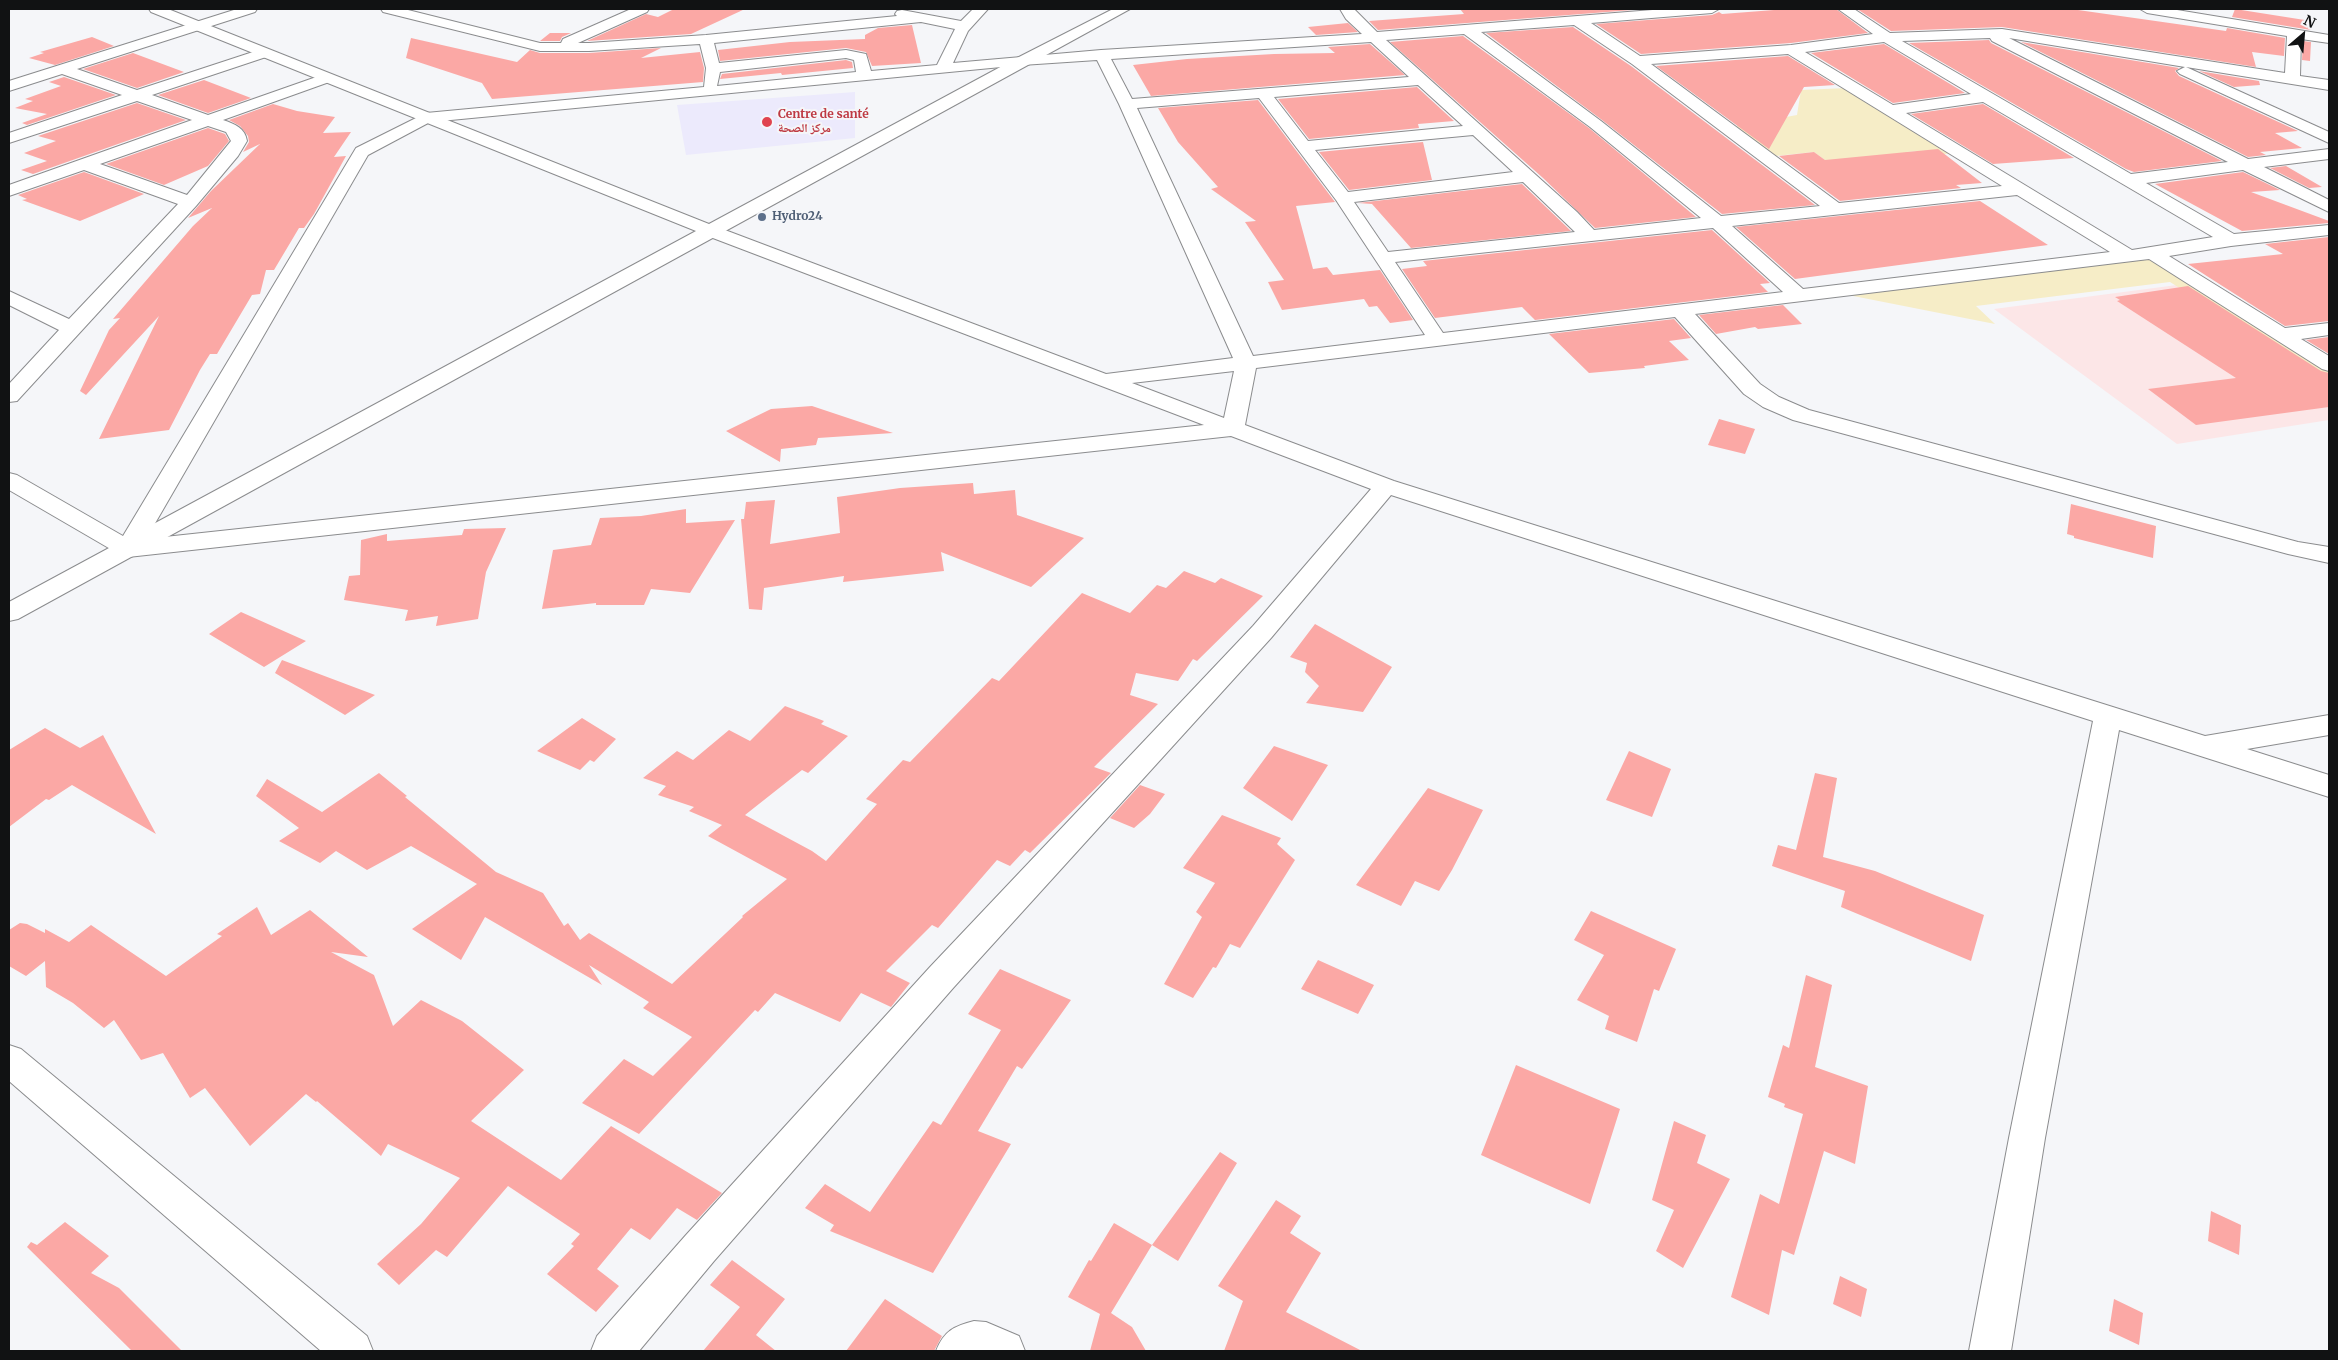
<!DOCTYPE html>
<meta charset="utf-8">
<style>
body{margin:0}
#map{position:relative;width:2338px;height:1360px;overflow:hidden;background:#f5f6f9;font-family:Merriweather,serif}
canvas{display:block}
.frame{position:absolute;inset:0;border:10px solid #111213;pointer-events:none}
.north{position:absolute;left:2278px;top:10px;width:50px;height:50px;-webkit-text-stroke:4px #f5f6f9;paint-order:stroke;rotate:27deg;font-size:14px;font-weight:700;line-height:20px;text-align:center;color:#111213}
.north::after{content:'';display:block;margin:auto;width:18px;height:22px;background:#111213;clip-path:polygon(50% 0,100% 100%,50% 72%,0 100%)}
</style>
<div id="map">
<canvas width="2338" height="1360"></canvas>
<div class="frame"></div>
<div class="north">N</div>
</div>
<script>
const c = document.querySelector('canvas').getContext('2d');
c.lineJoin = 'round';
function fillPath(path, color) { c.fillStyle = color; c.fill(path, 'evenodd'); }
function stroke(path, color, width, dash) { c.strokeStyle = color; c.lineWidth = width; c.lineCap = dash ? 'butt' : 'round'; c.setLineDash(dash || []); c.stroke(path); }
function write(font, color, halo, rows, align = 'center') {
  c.font = font + ' Merriweather,"Noto Naskh Arabic",serif'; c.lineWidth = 4; c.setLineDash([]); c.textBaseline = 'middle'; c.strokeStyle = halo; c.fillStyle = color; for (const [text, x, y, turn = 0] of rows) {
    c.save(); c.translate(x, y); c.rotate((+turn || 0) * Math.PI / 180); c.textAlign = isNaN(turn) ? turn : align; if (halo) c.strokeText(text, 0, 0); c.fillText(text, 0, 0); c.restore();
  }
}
fillPath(new Path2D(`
 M2177,285L2329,381V420L2177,444L1994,309Z`), '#fce6e7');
fillPath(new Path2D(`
 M855,92V138L686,155L677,105Z`), '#eceafc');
fillPath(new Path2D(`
 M1847,88L1961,153L1927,155L1920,151L1907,152V154L1844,174L1814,152L1766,157L1736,126L1797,115L1801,90Z
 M2144,254L2329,367V381L2170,282L1976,306L1995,324L1833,292Z`), '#f6edc7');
fillPath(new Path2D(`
 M674,9H745L691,34L587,41L646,14L658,17Z
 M1460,9H1645L1378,30L1369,21L1464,14Z
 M1787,9H1836L1868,33L1791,43L1641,54L1596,24L1712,15L1719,12L1722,14Z
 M1857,9H2071L2226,31L2227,28L2285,38L2284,56L2252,52L2256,67L2002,27L1891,31Z
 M2235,9L2311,21V30L2232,17Z
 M1348,23L1358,32L1316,35L1308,27Z
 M912,25L921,63L872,66L866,52L846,48L720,61L718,50L790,42L865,39V35L878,28Z
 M1573,27L1631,66L1815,205L1722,214L1602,120L1486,33Z
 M550,33H571L562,37L560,41H540Z
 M1463,36L1589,128L1696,217L1595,228L1543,178L1390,42Z
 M92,37L114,46L55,65L29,58L44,53L40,52Z
 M411,38L517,62L530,50L540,53H589L661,48L641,58L700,52L704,68L703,82L492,99L482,83L406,58Z
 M1989,40L1991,43L2222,161L2134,172L2126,169L1909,43Z
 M2303,41L2311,42L2310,61L2302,60Z
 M2021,42L2179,68L2175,71L2179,76L2298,131L2275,133L2302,148L2260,152L2266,155L2248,157Z
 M1370,44L1405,75L1151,96L1133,65L1187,59L1274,54L1335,53L1328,47Z
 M1884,44L1965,93L1893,103L1811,53Z
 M133,53L184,72L137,88L83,69Z
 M1788,56L1835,85L1804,87L1769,149L1656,66Z
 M846,60L852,62L853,68L782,75L781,73L720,79L722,74Z
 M2199,71L2259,81L2260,85L2234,87Z
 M64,77L116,95L27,125L22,123L47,114L15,108L33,101L25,99L61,86L49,82Z
 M204,80L251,98L208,113L158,95Z
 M1417,87L1454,121L1418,124L1419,128L1309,139L1278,99Z
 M1258,100L1335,202L1296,206L1313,269L1327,267L1333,275L1380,270L1413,320L1390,323L1377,306L1369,307L1364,299L1282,310L1268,282L1284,280L1245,222L1256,221L1211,189L1218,187L1178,142L1158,108Z
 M137,103L186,120L33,174L21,170L47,161L24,153L56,141L38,136Z
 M273,104L297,111L335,117L323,133L351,132L334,157L346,156L314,214L304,228H299L274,270H266L260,294L252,295L217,354H210L200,370L169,430L99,439L159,316L86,395L80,391L109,330L120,318L113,319L193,226L212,208L188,218L211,191L260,144L243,152L249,142L248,136L240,126L229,120Z
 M1983,104L2074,158L1993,164L1911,114Z
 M208,128L225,134L229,141L208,166L164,185L106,164Z
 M1423,142L1432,180L1349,190L1319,152Z
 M1938,149L1982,183L1956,185L1961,188L1840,201L1779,156L1814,152L1825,160Z
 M2286,166L2322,187L2309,188L2270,168Z
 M84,172L144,194L80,221L22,200L27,199L18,195Z
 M2243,172L2280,190L2251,192L2329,221V223L2242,231L2155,184Z
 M1522,184L1571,231L1411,248L1372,204L1358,203Z
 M1980,201L2048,245L1795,279L1736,227Z
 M1712,230L1770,283L1760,284L1768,292L1535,320L1522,307L1435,318L1402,269L1427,266L1423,261Z
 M2329,237V321L2285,326L2188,264L2283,254L2265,244Z
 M2188,286L2321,371L2329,373V407L2196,425L2148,389L2236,378L2117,301L2120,300L2115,297Z
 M1783,305L1802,324L1758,329L1755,327L1716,334L1699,315Z
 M1674,319L1691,338L1669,341L1689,360L1644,366L1645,368L1589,373L1549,334Z
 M2329,337V354L2306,340Z
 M812,406L893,433L818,438L816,445L781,449L780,462L726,431L771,409Z
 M1719,419L1755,429L1745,454L1708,445Z
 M973,483L974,494L1015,490L1017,515L1084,538L1031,587L941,552L944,571L843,582L844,576L764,588L762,610L749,609L741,519H744L746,502L775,500L770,544L840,533L837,497L900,488Z
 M2071,504L2156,526L2153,558L2074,538V536L2067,534Z
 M686,509V523L735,520L690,593L651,589L644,605H596V603L542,609L553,550L591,545L600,518L641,516Z
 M506,528L486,572L478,619L436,626L438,616L405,621L408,610L344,600L349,576L360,575L361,540L387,534V541L462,535L464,529Z
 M1184,571L1215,583L1221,578L1263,596L1197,661L1193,659L1178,681L1136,673L1130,695L1158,704L1094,767L1111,773L1030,853L1025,850L1010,866L997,860L938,928L932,925L886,971L910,983L891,1007L861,993L840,1022L775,993L758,1012L755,1010L639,1134L582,1103L624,1059L653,1076L692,1037L643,1008L649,1002L589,965L602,985L485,917L461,960L412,929L477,884L411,846L367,870L336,851L320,863L279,841L299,828L256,796L267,779L322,812L379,773L407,796L405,797L496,872L543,893L564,926L568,923L580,940L589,933L672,984L743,917L742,916L787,879L708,836L722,825L689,811L694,807L658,795L666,786L643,778L677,751L693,760L729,730L750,741L785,706L824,721L821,724L848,736L808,773L802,770L745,815L812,851L826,861L877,804L866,799L903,760L910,762L992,678L999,681L1082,593L1130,613L1157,585L1166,588Z
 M241,612L306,641L264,667L209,634Z
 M1315,624L1392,667L1363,712L1306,703L1319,686L1305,672L1307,663L1290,657Z
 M282,660L375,695L345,715L275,673Z
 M582,718L616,739L594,762L590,760L580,770L537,751Z
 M45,728L80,748L103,735L156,834L72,785L49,800L46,799L9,827V750Z
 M1274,746L1328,765L1292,821L1243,788Z
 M1629,751L1671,769L1652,817L1606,800Z
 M1815,773L1837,778L1823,857L1875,871L1984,915L1971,961L1841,907L1845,891L1772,866L1778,845L1796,850Z
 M1140,785L1165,794L1150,814L1134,828L1110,818Z
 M1428,788L1483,810L1452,870L1439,891L1415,881L1401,906L1356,885Z
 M1222,815L1281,838L1277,844L1295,860L1240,948L1230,944L1216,968L1213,967L1193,998L1164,984L1202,917L1196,912L1215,883L1183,868Z
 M257,907L271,935L310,910L368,957L331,952L374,975L393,1026L421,1000L462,1021L524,1070L471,1121L561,1180L611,1126L722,1193L697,1220L677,1208L650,1240L631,1228L597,1269L619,1286L596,1312L547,1274L574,1246L571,1244L580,1234L508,1186L447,1257L436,1250L399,1285L377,1264L421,1224L460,1178L388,1144L381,1156L317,1101L316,1102L306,1094L250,1146L205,1088L190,1098L163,1053L141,1060L114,1020L104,1028L73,1003L46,987L45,961L26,976L9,966V930L20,923L27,924L45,933V929L69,942L91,925L166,976L222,936L217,934Z
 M1591,911L1676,949L1659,991L1654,989L1637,1042L1605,1029L1609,1016L1577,1000L1604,955L1574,940Z
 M1318,960L1374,985L1358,1014L1301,989Z
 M1000,969L1071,1000L1022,1069L1017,1066L978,1131L1011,1144L933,1273L830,1231L834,1225L805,1208L825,1184L870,1212L933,1121L941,1125L1001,1030L968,1014Z
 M1806,975L1832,985L1815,1067L1868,1086L1855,1164L1824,1151L1794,1255L1782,1250L1769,1315L1731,1297L1760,1194L1779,1204L1803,1114L1784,1107L1785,1104L1768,1097L1783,1045L1789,1048Z
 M1516,1065L1620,1109L1590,1204L1481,1155Z
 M1674,1121L1706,1135L1697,1163L1730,1179L1683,1268L1656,1251L1674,1210L1652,1200Z
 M1220,1152L1237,1163L1178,1261L1152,1245Z
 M1276,1200L1301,1216L1290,1233L1321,1253L1286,1312L1362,1351H1224L1243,1301L1218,1286Z
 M2211,1211L2241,1225L2239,1255L2208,1241Z
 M65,1222L109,1256L91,1273L119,1288L182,1351H132L27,1247L31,1242L37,1245Z
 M1114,1223L1152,1245L1111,1313L1132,1327L1146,1351H1090L1100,1314L1068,1297L1089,1260L1091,1261Z
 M732,1260L785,1299L756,1335L776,1351H703L740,1307L710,1285Z
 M1840,1276L1867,1289L1861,1317L1833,1304Z
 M885,1299L942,1336L934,1351H846Z
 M2114,1299L2143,1313L2139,1345L2109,1331Z`), '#fba8a5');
const minor = new Path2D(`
 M237,9H257L255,12L77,69L137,90L259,50H269L271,53L269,56L152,95L208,115L322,75H332L335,78L332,81L223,120C235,124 245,128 247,141L238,156L196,206L17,401L9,402V384L59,330L9,305V291L69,319L178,204L84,170L9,196V185L192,120L137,101L9,143V133L122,95L62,74L9,91V81ZM208,126L226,132L231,141L187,195L100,164Z
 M381,9H404L540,43H561L563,39L631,9H649L647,12L578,43H589L706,35L897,16L895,14L897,11L902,10L961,21L973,9H988L968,31L953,63L1101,50L1362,34L1346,19L1340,9H1354L1377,32L1665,9H1719L1712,13L1591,23L1640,56L1791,45L1873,34L1838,9H1854L1890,33L2002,29L2285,73L2287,36L2147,13L2140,9H2171L2329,35V43L2301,39L2300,76L2329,80V90L2186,67L2329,132V143L2180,74L2177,71L2185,67L2009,38L2248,159L2329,149V159L2264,167L2329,200V212L2243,170L2146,183L2234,234L2329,225V235L2231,246L2169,256L2285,328L2329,323V335L2301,339L2329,356V371L2322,369L2149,259L1695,314L1760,384L1779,397L1809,410L2298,542L2329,547V563L2288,554L1793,420L1763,407L1744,394L1675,317L1256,368L1245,425L1394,481L2205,736L2329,715V735L2247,749L2329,775V797L2119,730L2045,1138L2011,1351H1969L2009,1138L2093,721L1391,495L1271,638L954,987L714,1261L639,1351H591L597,1336L686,1235L930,967L1253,626L1371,489L1231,436L128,557L119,554L9,490V473L17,475L123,536L356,148L426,113L704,87L706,68L700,44L589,51H540L383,12ZM921,22L955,29L937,65L871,71L866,54L846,50L719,63L714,43ZM1574,25L1632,64L1820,206L1721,216L1601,121L1481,32ZM1464,34L1590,127L1701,218L1594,230L1577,212L1386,40ZM1990,38L1992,41L2228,162L2131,174L1902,41ZM1371,42L1409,77L1132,99L1111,59ZM1884,42L1971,94L1893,105L1805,52ZM1788,54L2002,186L1839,203L1651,64ZM846,58L854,60L856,72L717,86L720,72ZM1097,60L1119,104L1233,358L1106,374L717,227H705L702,231L705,235L1204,425L146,539L368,155L430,122L1022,65ZM1418,85L1463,126L1308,141L1274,97ZM1259,98L1336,200L1425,335L1253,356L1137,108ZM1983,102L2213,237L2132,250L1906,113ZM1473,135L1513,172L1348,192L1315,150ZM1523,182L1575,232L1388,252L1354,202ZM2017,195L2110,252L1803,289L1732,226ZM1713,228L1783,292L1443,333L1395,262ZM1234,371L1224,418L1132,383Z
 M9,1045L21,1049L367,1336L373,1351H321L9,1081Z
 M974,1321L986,1322L1019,1336L1025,1351H936C944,1331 954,1326 974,1321Z`);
const tertiary = new Path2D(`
 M149,9H168L709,224L1017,58L1113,9H1130L18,619L9,621V602L696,231L151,12Z`);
stroke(minor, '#8b8c8e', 2);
stroke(tertiary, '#8b8c8e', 2);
fillPath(minor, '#fff');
fillPath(tertiary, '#fff');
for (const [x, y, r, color] of [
 [767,122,6,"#e0444e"],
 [762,217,5,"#5c6f8a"]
]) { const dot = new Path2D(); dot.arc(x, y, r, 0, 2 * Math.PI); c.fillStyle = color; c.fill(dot); stroke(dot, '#f5f6f9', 2); }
write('bold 12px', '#be3a42', '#f5f6f9', [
 ["Centre de santé",778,115],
 ["مركز الصحة",778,129]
], 'left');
write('bold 12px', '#4e5e75', '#f5f6f9', [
 ["Hydro24",772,217]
], 'left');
</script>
